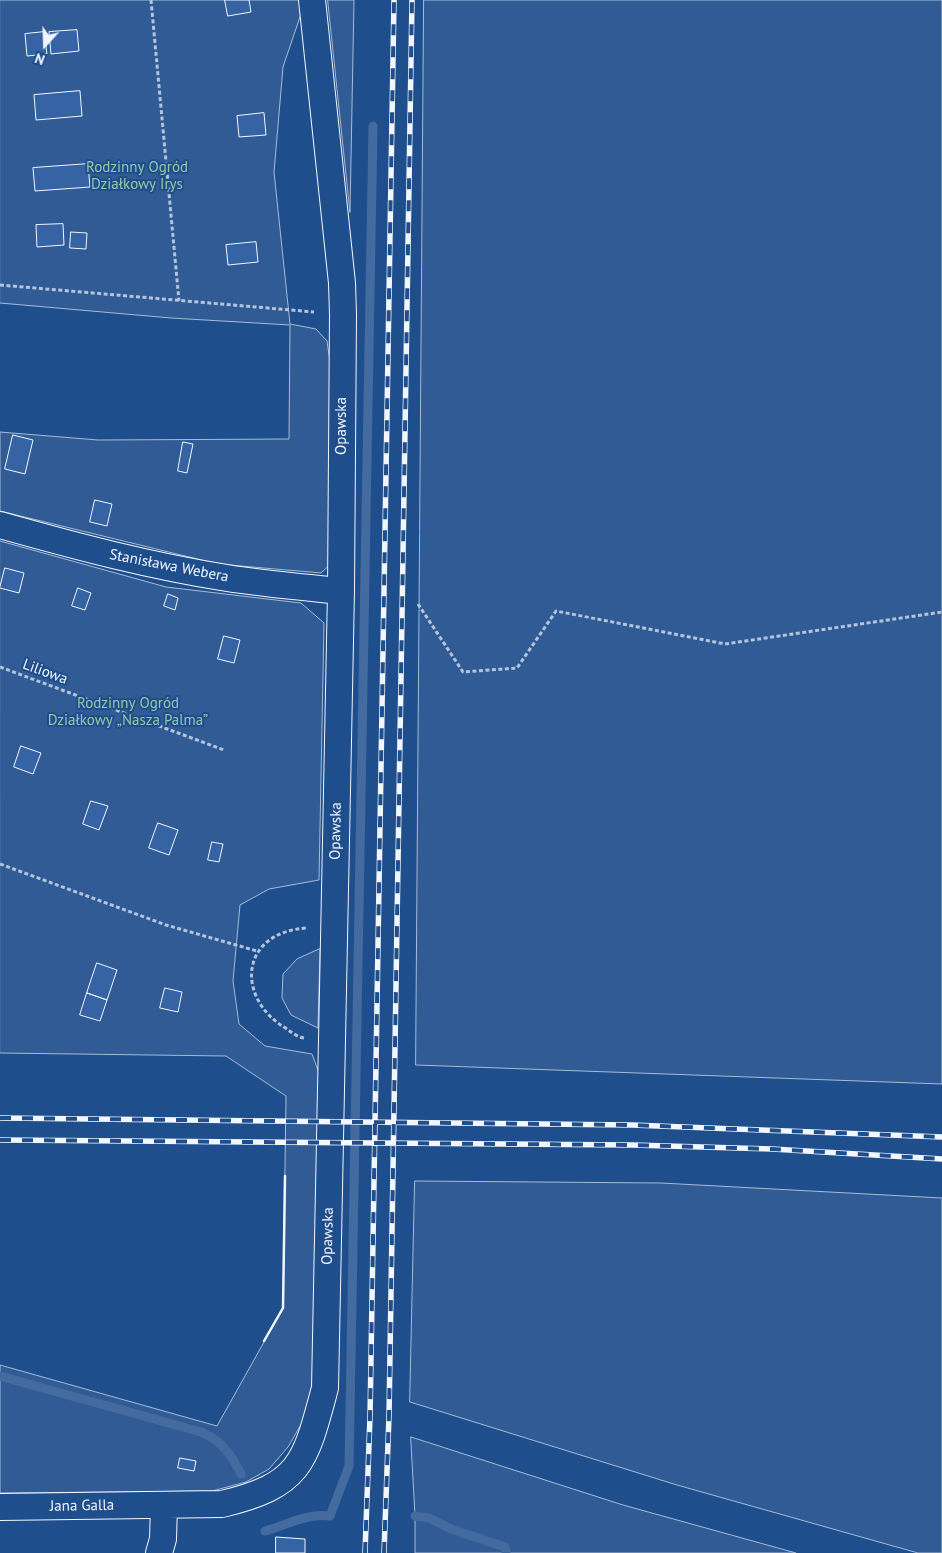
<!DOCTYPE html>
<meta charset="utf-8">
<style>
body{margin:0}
#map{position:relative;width:942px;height:1553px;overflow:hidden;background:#1f4e8c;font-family:"PT Sans",sans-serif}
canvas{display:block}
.north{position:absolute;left:20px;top:20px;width:50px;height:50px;-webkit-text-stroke:4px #1f4e8c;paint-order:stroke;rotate:200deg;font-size:14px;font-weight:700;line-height:20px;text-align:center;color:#f2f6ff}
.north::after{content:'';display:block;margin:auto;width:18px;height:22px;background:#f2f6ff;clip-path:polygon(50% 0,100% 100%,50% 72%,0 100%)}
</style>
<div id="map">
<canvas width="942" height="1553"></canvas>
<div class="north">N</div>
</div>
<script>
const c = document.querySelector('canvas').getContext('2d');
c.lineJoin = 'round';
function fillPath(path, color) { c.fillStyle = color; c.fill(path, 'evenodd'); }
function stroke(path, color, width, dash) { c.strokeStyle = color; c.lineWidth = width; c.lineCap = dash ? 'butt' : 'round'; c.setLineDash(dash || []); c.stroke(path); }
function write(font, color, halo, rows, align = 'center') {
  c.font = font + ' "PT Sans",sans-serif'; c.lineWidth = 4; c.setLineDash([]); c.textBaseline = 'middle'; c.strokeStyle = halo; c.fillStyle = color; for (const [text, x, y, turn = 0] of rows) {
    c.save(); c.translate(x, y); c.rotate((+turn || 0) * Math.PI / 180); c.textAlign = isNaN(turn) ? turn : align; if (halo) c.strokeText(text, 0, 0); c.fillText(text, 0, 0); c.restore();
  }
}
const green = new Path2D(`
 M0,0H301L302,11L283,67L274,172L290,324L316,329L327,341L335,396L334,561L321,573L218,564L0,511V432L98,440L289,439L290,325L171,318L0,303Z
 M328,0H354L350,212Z
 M424,0H942V1084L416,1065Z
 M0,541L166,587L301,603L324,623L319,880L269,889L240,905L233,981L239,1024L265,1046L312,1054L319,1073L315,1375L306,1416L288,1447L269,1469L246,1482L212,1491L0,1493V1365L217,1426L283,1308L286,1096L226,1056L0,1053Z
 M320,949L318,1028L291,1015L282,998L283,974L297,959Z
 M415,1181L661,1183L942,1198V1553H918L677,1485L410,1402Z
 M411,1437L623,1505L796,1553H415V1516Z`);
fillPath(green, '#305b95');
stroke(green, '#a8bbd7', 1);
stroke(new Path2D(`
 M0,1376L201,1432C222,1441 231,1454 241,1474
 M415,1516L429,1518L451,1529L505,1547L506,1553
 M265,1531C286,1525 308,1513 330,1516L349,1466L373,126`), '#446ba0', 9);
const building = new Path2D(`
 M225,0H249L251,12L228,16Z
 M77,30L79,51L51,54L49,32Z
 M44,32L47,54L27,56L25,34Z
 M80,91L82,116L36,120L34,95Z
 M264,113L266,135L239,137L237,116Z
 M88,164L90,187L35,191L33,168Z
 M63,224L64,245L37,247L36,225Z
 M71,232L87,233L86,249L70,248Z
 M256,242L258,262L228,265L226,245Z
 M13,435L33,440L25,474L5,469Z
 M183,442L193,444L187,473L178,471Z
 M95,500L112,504L107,526L90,522Z
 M5,568L24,573L19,593L0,588Z
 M78,588L91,593L85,610L72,606Z
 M168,594L178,598L175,610L164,606Z
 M224,636L240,640L234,663L218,659Z
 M21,746L41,753L33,774L14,767Z
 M91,801L108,806L99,830L83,824Z
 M158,823L178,830L169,855L149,848Z
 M212,842L223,844L219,862L208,860Z
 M97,963L117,970L107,1000L87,993Z
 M165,988L182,992L178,1012L160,1008Z
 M87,993L107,1000L100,1021L80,1015Z
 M180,1458L196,1461L194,1471L178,1468Z
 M276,1537L305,1539V1553H276Z`);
fillPath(building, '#3563a3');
stroke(building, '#f2f6ff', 1);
const street = new Path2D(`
 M0,525C75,546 150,566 227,578C265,584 303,587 341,591
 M0,1507L222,1504C301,1485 305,1463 325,1388L341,591L343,315L342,283L312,0
 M159,1553L163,1539L164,1505`);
stroke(street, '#f2f6ff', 28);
stroke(new Path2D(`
 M151,0L179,301
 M0,285L314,312
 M418,604L463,672L517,668L556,611L725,644L942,612
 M0,667L224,750
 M0,864L166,925L257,951
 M304,1038C298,1037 292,1033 287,1029C235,999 239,932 307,928`), '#b3c4dc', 3, [4, 2.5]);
stroke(street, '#1f4e8c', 26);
const rail = new Path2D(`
 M0,1118L632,1125L942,1137
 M0,1140L632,1145L772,1149L942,1159
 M365,1553L370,1417L394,0
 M384,1553L389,1416L412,0`);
stroke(rail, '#f2f6ff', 5.5);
stroke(rail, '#1f4e8c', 4, [11]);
stroke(new Path2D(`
 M264,1341L283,1308L285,1176`), '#f2f6ff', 2.5);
write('15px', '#97c8a6', '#1f4e8c', [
 ["Rodzinny Ogród",137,168],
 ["Działkowy Irys",137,185],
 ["Rodzinny Ogród",128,704],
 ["Działkowy „Nasza Palma”",128,721]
]);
write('15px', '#f2f6ff', '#1f4e8c', [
 ["Opawska",342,426,-90],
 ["Stanisława Webera",169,566,11],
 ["Liliowa",45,672,20],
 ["Opawska",336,831,-89],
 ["Opawska",328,1236,-89],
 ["Jana Galla",82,1506,-1]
]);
</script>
